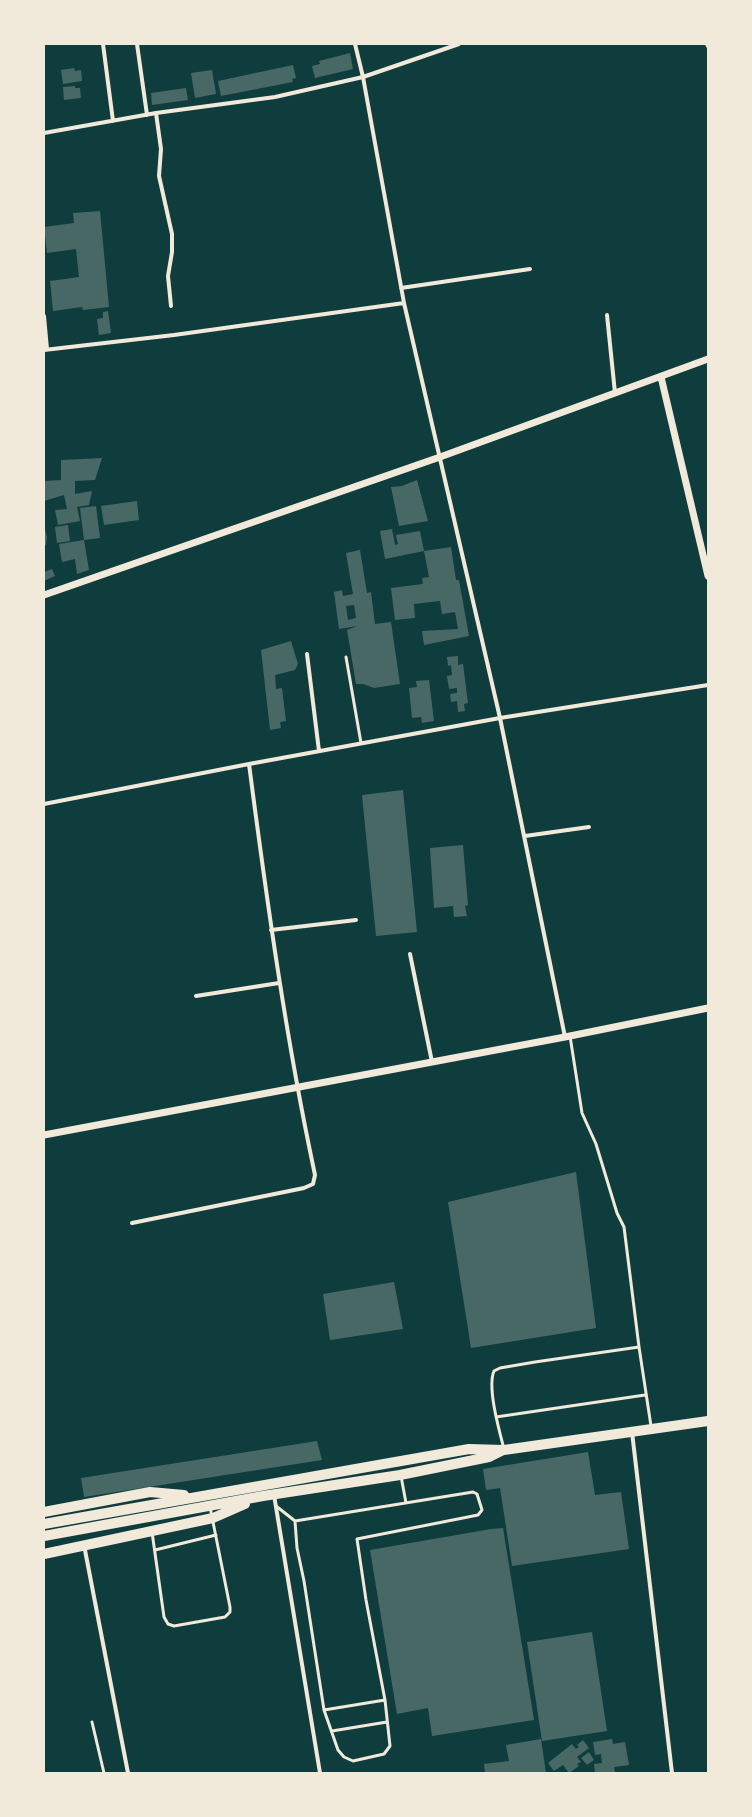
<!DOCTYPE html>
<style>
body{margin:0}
#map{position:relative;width:752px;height:1817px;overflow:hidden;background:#0f3d3e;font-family:Manrope,sans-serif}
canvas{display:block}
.frame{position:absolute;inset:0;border:45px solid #f1e9da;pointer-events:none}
</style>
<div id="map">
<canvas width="752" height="1817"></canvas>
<div class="frame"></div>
</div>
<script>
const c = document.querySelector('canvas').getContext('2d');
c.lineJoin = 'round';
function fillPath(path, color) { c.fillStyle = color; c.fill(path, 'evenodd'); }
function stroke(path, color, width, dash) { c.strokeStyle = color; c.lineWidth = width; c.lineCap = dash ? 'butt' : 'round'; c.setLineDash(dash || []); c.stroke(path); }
fillPath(new Path2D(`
 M350,53L353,69L315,78L312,66L320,64L319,61Z
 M293,65L296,78L292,79L293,82L221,96L218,81Z
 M74,68L75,71L81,70L82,81L63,84L61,70Z
 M212,70L216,94L195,98L191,73Z
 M75,86V88H80L81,98L64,100L63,87Z
 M186,88L188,100L152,105L151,93Z
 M100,211L109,307L83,310L82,307L53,311L50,281L79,277L76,249L47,253L44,227L74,223L73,213Z
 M108,311L111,333L99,335L97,319L103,318V312Z
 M102,458L95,480L75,481V494L92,491L89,505L77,507L80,521L58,525L55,510L67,509L64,495L44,501V481L61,480V460Z
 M417,480L428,521L399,526L391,487L402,486Z
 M137,501L139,520L104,525L101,506Z
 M96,506L100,538L84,540L80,508Z
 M44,525L47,537L46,545H44Z
 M68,525L70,541L57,543L55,527Z
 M392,529L395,545L398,544L396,535L420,531L424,551L451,547L456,580H459L469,636L424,645L422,631L458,629L455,612L442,614L440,601L414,604L415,618L395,620L391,588L423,584L422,578L429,577L424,551L385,559L380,531Z
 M84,540L89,570L77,574L75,559L62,562L59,544Z
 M360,550L367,593L371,592L375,624L391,622L400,684L374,688L363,684H356L347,630L357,626L339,629L334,592L342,590L343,596L353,594L346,553ZM354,605L356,618L348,620L346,606Z
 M52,569L55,576L44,581V572Z
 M291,641L298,664L295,670L275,675L276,689L282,688L286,721L280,722L281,728L270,730L261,650Z
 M458,656V665L463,664L468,703L464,704L465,711L458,712L457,701L451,702L450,694L457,693V688L449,689L447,676L452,675L451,665L448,666L447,657Z
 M429,680L434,721L422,723L421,717L412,718L409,688L417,687L416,681Z
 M403,790L417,932L376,936L362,795Z
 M463,845L468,905L465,906L467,916L454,917L453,906L434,908L430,848Z
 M576,1172L596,1328L471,1348L448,1202Z
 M394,1282L403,1329L330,1340L323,1294Z
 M317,1441L322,1460L84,1497L81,1478Z
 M588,1452L595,1495L621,1492L629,1549L512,1566L500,1488L486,1490L483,1469Z
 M503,1528L534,1720L432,1736L428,1708L397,1714L370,1550L491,1529Z
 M592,1632L607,1731L542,1741L527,1642Z
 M541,1739L546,1773H485L484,1764L509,1761L506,1745Z
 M612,1739L613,1744L625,1742L629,1765L614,1767L615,1772L595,1773L594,1764L602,1763L601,1754L595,1755L593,1742Z
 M583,1740L589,1748L577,1757L581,1762L577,1764L579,1766L569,1773L563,1765L554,1771L548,1763L572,1744L576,1749L579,1747L577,1745Z
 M589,1752L594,1760L587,1765L581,1758Z`), '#486865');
stroke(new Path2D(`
 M346,657L361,743
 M639,1347L651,1426
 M496,1417L645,1395
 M504,1449C499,1430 487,1387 494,1371L500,1368L535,1362L639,1347L624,1227L617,1213L596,1144L582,1113L570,1036
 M401,1476L406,1503
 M276,1506L295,1521L473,1492L477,1494L482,1510L478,1515L357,1539L366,1600L385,1700L324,1710L304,1581L297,1548L295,1521
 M152,1532L164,1617L168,1624L174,1626L225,1617L230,1612V1607L210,1507
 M155,1550L216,1535
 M324,1710L338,1750L344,1757L353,1761L384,1754L390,1746L385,1700
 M92,1722L104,1773
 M332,1731L387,1722`), '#f1e9da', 3);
stroke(new Path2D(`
 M103,44L113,121
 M137,44L147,115
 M355,44L363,77L404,303L500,718L565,1037
 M707,44L708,46
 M156,113L161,149L159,176L172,234V252L168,276L171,306
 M44,133L156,113L275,97L363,77L459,44
 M401,288L530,269
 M607,315L615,393
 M44,316L47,349
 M44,350L174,335L404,303
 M307,654L319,751
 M44,804L249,764L500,718L708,685
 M525,836L589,827
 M271,930L356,920
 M410,954L432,1062
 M196,996L279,983
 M132,1223L304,1188L313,1184L315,1175C286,1039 267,902 249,764
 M632,1432L672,1773
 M274,1495L320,1773
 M84,1545L128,1773`), '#f1e9da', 4);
stroke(new Path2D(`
 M661,377L708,576
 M44,595L440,457L708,359
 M44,1135L565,1037L708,1008`), '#f1e9da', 7);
stroke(new Path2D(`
 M44,1512L150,1492L184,1495
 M44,1524L469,1449L504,1450L708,1421
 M44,1536L263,1496L400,1475L489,1457L503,1450
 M44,1554L213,1518L245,1504`), '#f1e9da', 10);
</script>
